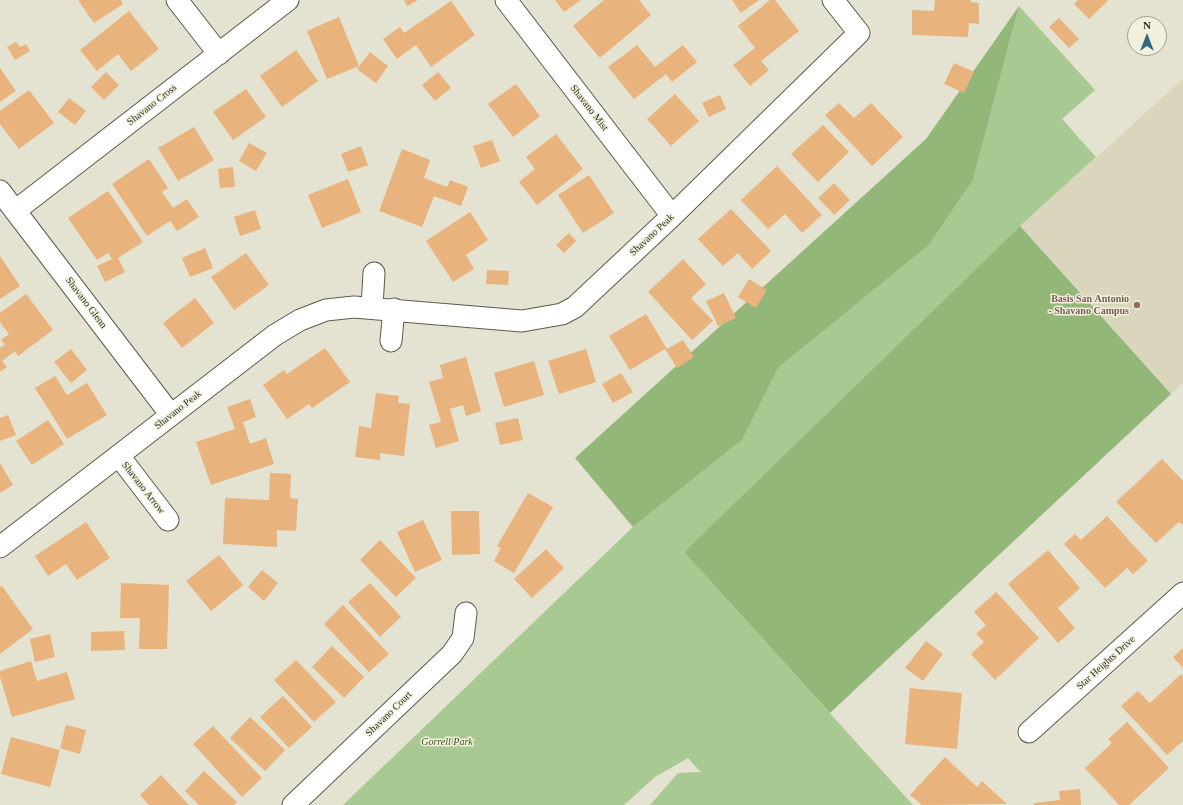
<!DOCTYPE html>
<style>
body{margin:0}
#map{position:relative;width:1183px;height:805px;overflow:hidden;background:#e4e2d0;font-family:"Times New Roman",serif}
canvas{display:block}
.north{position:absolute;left:1127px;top:16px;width:40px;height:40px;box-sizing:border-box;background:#f2efdd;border:1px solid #a3a194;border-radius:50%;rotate:0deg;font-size:11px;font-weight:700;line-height:16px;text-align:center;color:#2d2c26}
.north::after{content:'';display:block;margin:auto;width:14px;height:18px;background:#306983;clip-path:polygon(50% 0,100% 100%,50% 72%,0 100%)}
</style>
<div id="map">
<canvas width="1183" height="805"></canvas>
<div class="north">N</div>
</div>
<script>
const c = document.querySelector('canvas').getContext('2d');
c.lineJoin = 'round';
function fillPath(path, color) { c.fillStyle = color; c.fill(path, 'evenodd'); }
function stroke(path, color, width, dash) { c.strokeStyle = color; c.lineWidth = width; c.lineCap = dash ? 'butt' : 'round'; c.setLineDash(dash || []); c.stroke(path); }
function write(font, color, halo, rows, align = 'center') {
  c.font = font + ' "Times New Roman",serif'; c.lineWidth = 3; c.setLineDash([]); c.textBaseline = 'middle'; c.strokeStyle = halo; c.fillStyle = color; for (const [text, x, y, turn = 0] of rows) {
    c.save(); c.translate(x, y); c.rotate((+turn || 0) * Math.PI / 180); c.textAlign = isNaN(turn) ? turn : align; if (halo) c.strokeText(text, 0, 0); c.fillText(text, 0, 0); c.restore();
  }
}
fillPath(new Path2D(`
 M1183,79V383L1171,394L1020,226Z`), '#dad6be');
fillPath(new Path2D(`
 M1019,6L1095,90L1062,119L1096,157L1020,226L684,552L913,805H650L678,773L701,772L688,758L655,777L624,805H343L633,527L742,440L778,368L929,245L973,180Z`), '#a8c991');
fillPath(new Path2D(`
 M1019,6L973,180L929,245L778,368L742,440L633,527L575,458L926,139Z
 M1020,226L1171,394L830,713L684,552Z`), '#92b779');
fillPath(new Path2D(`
 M78,0H121L123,4L94,23Z
 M404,0H418L407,6Z
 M555,0H581L564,12Z
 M604,0H639L651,15L600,58L573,26Z
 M732,0H759L741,13Z
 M770,0H775L799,31L761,61L769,70L750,86L733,65L755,48L738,26Z
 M935,0H971V2L979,3V24L969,23L968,37L912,35V10L934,11Z
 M1078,0H1107L1108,1L1089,19L1074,4Z
 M451,1L475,35L431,67L416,45L397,59L383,39L400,27L404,33Z
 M129,11L159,49L131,71L118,54L97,71L80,50Z
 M339,17L359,66L327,79L307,31Z
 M1059,18L1079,39L1069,48L1049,27Z
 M16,42L20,47L26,44L30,51L15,60L7,47Z
 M637,45L655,67L683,45L697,62L672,82L666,74L634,99L608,67Z
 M296,50L318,81L282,107L260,76Z
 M370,52L388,66L376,83L357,69Z
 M954,63L974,72L964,93L944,84Z
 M0,68L16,91L0,102Z
 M106,72L119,85L104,100L91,87Z
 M438,72L451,88L435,101L422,85Z
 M516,84L540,116L513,137L488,104Z
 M246,89L266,117L233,140L213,112Z
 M29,90L54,123L19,149L0,124V111Z
 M675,94L699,121L671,146L647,119Z
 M720,95L726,109L709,117L702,103Z
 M69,98L86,111L75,125L58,112Z
 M839,103L854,118L871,103L903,137L872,166L825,115Z
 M823,125L849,152L818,182L791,154Z
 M194,127L214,160L178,181L158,148Z
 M556,134L583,169L537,205L519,182L535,169L526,157Z
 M492,140L500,161L481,168L473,146Z
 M249,143L267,153L256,171L239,161Z
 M361,146L368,165L348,172L341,154Z
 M402,149L430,160L424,178L447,187L450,180L468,187L461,206L434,196L422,227L379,211Z
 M149,159L168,188L162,192L173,208L187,199L199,217L177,231L170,221L147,236L112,184Z
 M777,166L822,215L802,233L785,214L768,229L741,200Z
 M233,167L235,187L220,188L218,169Z
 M589,175L614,213L583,233L558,195Z
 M348,179L361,212L322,228L308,195Z
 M834,183L850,200L834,215L818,198Z
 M108,191L143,242L118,258L125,272L105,282L97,266L112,259L108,253L97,260L68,218Z
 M731,209L771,251L752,269L738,253L723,266L698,239Z
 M255,210L261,229L240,236L234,217Z
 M470,212L488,240L466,255L474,269L453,282L426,241Z
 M569,233L576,241L564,253L556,245Z
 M205,248L213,268L190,277L182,258Z
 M246,253L269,285L234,310L211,277Z
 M0,256L20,286L0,299Z
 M683,259L706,284L691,298L713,321L692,340L648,292Z
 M487,270L509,271L508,285L486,284Z
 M749,279L767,290L756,308L738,297Z
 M724,293L736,318L718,326L706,301Z
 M26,294L53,330L18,356L15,351L2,361L7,367L0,372V348L5,345L1,340L9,334L0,322V313Z
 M195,298L214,323L182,348L163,323Z
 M646,314L667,349L683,340L694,357L677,368L665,349L630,370L609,336Z
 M325,348L350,382L312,408L309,404L287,419L263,385L284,370L287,374Z
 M71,349L87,370L71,383L54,362Z
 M586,349L596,382L559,394L548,361Z
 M466,357L481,411L466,416L463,405L450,409L459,441L436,448L429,425L441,422L429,382L443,378L440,365Z
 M534,361L544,395L504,407L494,373Z
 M621,373L633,392L613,403L602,384Z
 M55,376L67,395L87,383L107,415L67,439L35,388Z
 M376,393L399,396L398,403L410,404L404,456L380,453V460L355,457L359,426L371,428Z
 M250,399L256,417L243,422L250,444L266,438L274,464L211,485L196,442L235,429L227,407Z
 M8,415L16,435L0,441V418Z
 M518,418L523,440L500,445L495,423Z
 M48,420L64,444L32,465L16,441Z
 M1162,459L1183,481V525L1179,522L1156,543L1116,502Z
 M0,463L13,485L0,493Z
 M270,473L291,474L290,498L298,499L296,531L277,530V547L223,544L225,498L269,500Z
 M528,493L553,507L514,573L494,561L501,548L497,546Z
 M451,511H479L480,554L452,555Z
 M1107,516L1148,561L1133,574L1127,568L1105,588L1064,544L1075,534L1081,540Z
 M423,520L442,560L415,572L397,532Z
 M86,522L110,558L77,580L66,564L48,576L35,556Z
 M380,540L416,578L396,597L360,560Z
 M546,549L564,568L532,598L514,579Z
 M1048,550L1080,588L1058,608L1075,628L1058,643L1008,584Z
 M219,555L243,585L211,611L186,581Z
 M262,570L278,583L264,601L248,587Z
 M121,583L169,585L167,649H139L140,618H120Z
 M370,583L401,617L380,637L348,602Z
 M2,586L33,629L0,654V587Z
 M996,592L1039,638L995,680L971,654L984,642L976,634L986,625L974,612Z
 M343,605L389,654L369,672L324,624Z
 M124,631L125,650L91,651V632Z
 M50,634L55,657L35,662L30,639Z
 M926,641L943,654L923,681L905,668Z
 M332,646L364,677L344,698L312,667Z
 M1183,648V668L1173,657Z
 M296,660L336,702L314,722L274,680Z
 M31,661L37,681L67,672L75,699L12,717L0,677V671Z
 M1181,674L1183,677V741L1167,755L1121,706L1138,691L1150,703Z
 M910,688L962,693L957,749L905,744Z
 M283,696L312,727L289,748L260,717Z
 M250,717L285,750L265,771L230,738Z
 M1127,722L1169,768L1129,805H1119L1085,768L1112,743L1108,739Z
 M66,725L86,730L80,754L60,748Z
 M213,726L262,778L242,797L193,744Z
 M11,737L60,750L50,787L1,774Z
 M945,757L977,787L982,781L1007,804L922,805L910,795Z
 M204,771L237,802L234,805H199L185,791Z
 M161,775L189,805H149L140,795Z
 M1080,789L1081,805H1034V803L1060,800L1059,791Z`), '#e9b37d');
const minor = new Path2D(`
 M177,0L219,54
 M506,0L672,216
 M0,191L171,415
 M15,211L288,0
 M372,307L374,273
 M391,341L394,309
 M119,456L168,520
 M0,547L275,335L300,320L326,310L354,307L522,321L562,314L575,307L672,216L859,33L833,0
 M1029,732L1183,593
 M293,805L452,654L463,638L466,613`);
stroke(minor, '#5d5b4c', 23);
stroke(minor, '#fff', 21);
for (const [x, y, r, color] of [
 [1137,305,4,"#8d6e63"]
]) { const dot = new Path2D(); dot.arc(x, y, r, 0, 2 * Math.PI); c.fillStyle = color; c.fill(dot); stroke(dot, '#f2efdd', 1.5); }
write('10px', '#2d2c26', '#f2efdd', [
 ["Shavano Cross",152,105,-38],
 ["Shavano Mist",589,108,52],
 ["Shavano Peak",652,235,-43],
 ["Shavano Glenn",86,303,53],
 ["Shavano Peak",178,410,-38],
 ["Shavano Arrow",143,488,52],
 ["Star Heights Drive",1106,663,-42],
 ["Shavano Court",389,714,-44]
]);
write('bold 10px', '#785e54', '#f2efdd', [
 ["Basis San Antonio",1129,299],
 ["- Shavano Campus",1129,311]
], 'right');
write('italic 10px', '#38591a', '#f2efdd', [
 ["Gorrell Park",447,742]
]);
</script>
